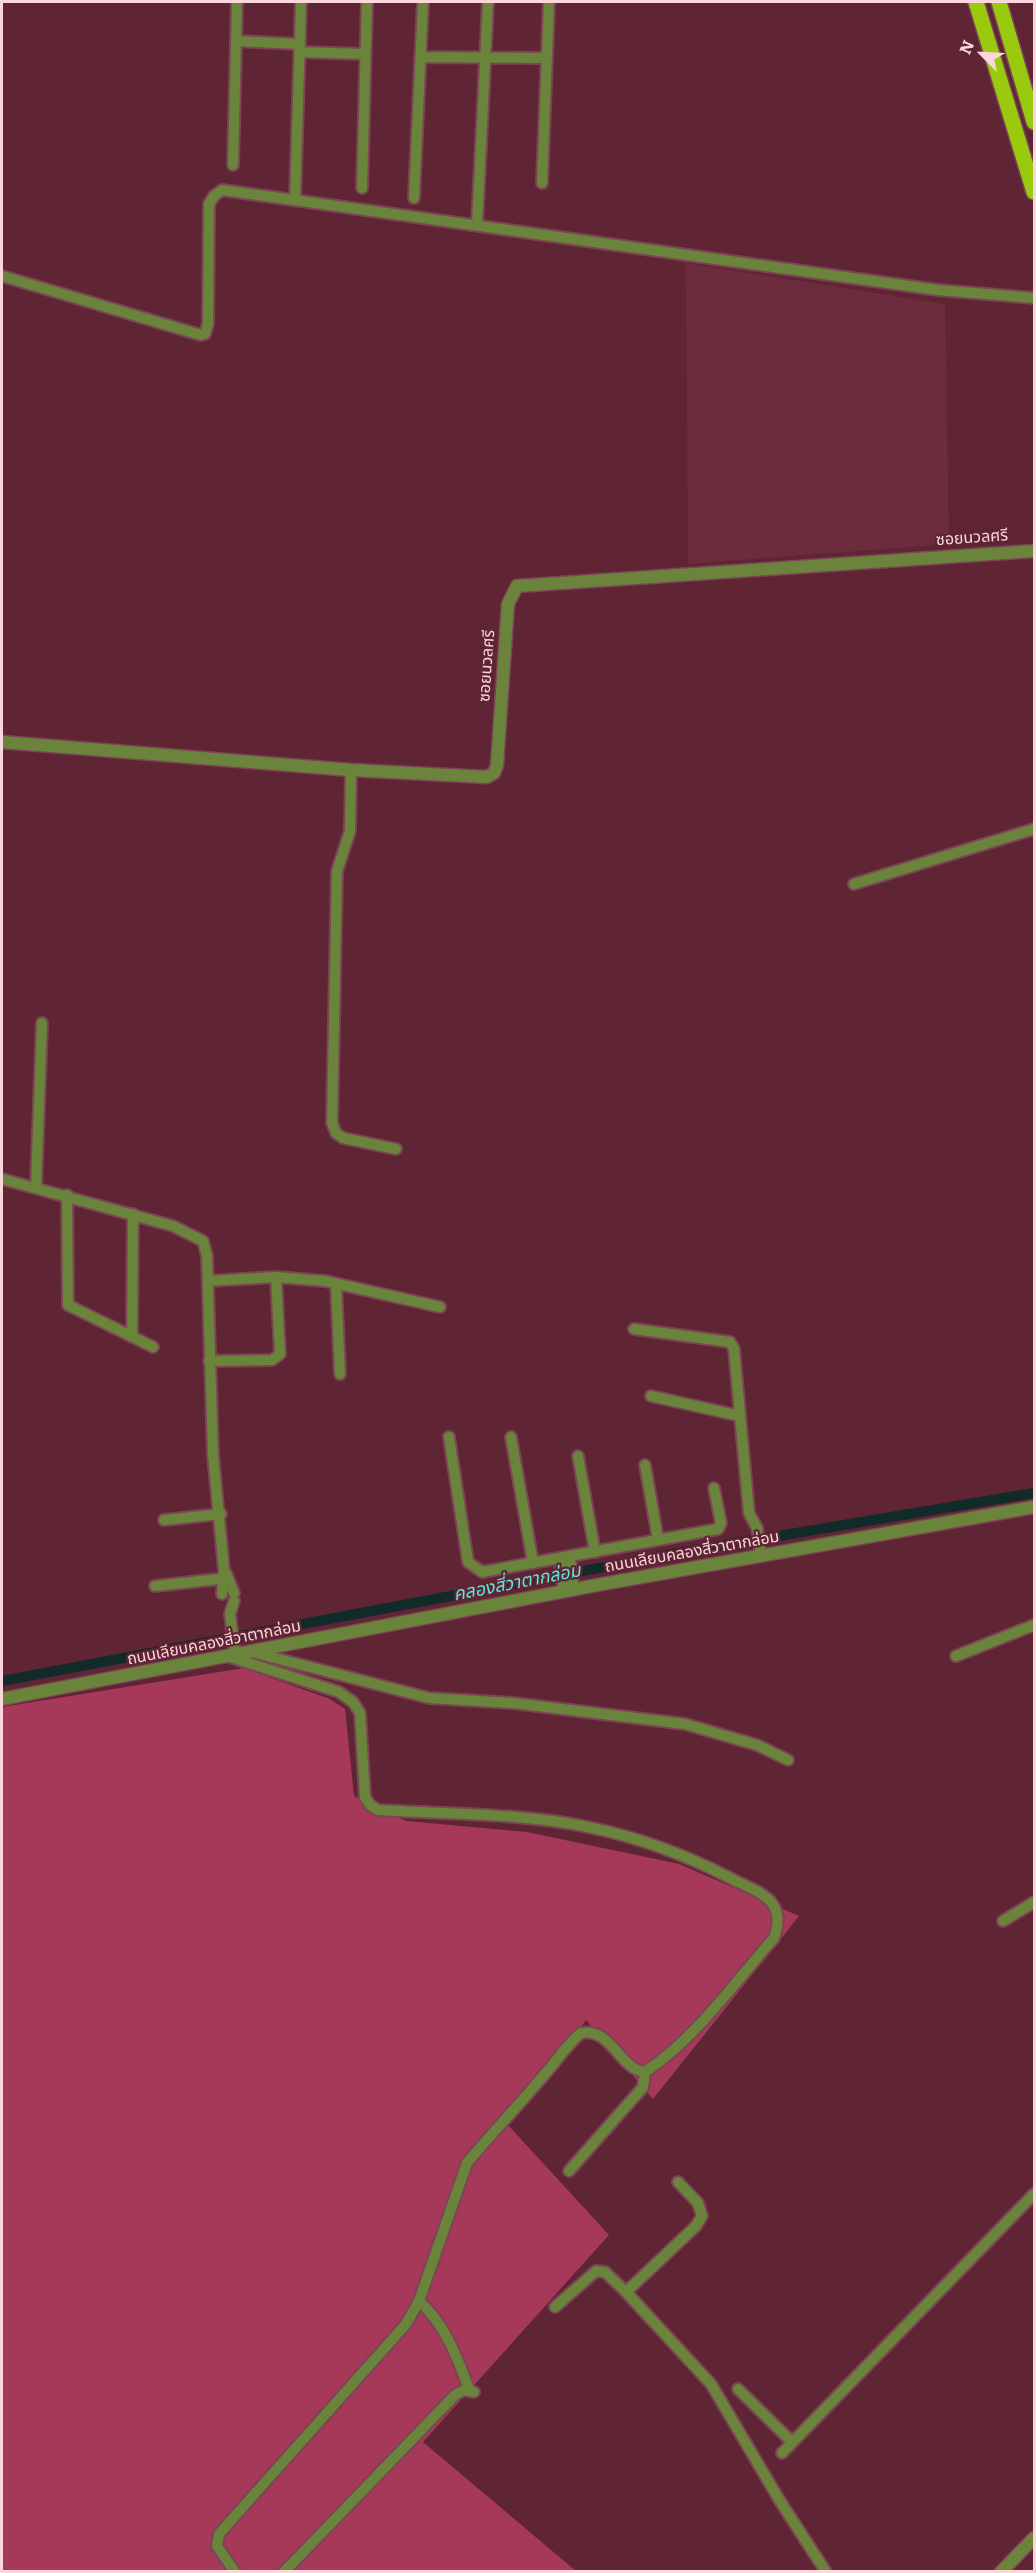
<!DOCTYPE html>
<meta charset="utf-8">
<style>
body{margin:0}
#map{position:relative;width:1036px;height:2573px;overflow:hidden;background:#5f2535;font-family:Literata,serif}
canvas{display:block}
.frame{position:absolute;inset:0;border:3px solid #fcd6dd;pointer-events:none}
.north{position:absolute;left:952px;top:24px;width:60px;height:60px;-webkit-text-stroke:4px #5f2535;paint-order:stroke;rotate:294deg;font-size:16px;font-weight:700;line-height:24px;text-align:center;color:#fcd6dd}
.north::after{content:'';display:block;margin:auto;width:21px;height:27px;background:#fcd6dd;clip-path:polygon(50% 0,100% 100%,50% 72%,0 100%)}
</style>
<div id="map">
<canvas width="1036" height="2573"></canvas>
<div class="frame"></div>
<div class="north">N</div>
</div>
<script>
const c = document.querySelector('canvas').getContext('2d');
c.lineJoin = 'round';
function fillPath(path, color) { c.fillStyle = color; c.fill(path, 'evenodd'); }
function stroke(path, color, width, dash) { c.strokeStyle = color; c.lineWidth = width; c.lineCap = dash ? 'butt' : 'round'; c.setLineDash(dash || []); c.stroke(path); }
function write(font, color, halo, rows, align = 'center') {
  c.font = font + ' Literata,"Noto Sans Thai",serif'; c.lineWidth = 4.5; c.setLineDash([]); c.textBaseline = 'middle'; c.strokeStyle = halo; c.fillStyle = color; for (const [text, x, y, turn = 0] of rows) {
    c.save(); c.translate(x, y); c.rotate((+turn || 0) * Math.PI / 180); c.textAlign = isNaN(turn) ? turn : align; if (halo) c.strokeText(text, 0, 0); c.fillText(text, 0, 0); c.restore();
  }
}
fillPath(new Path2D(`
 M686,263L945,304L949,544L688,564Z`), '#6d2b3e');
fillPath(new Path2D(`
 M244,1668L330,1699L345,1709L354,1796L406,1821L527,1832L679,1864L799,1916L653,2099L586,2020L508,2125L609,2235L423,2442L576,2571L2,2572V1707Z`), '#a6385a');
stroke(new Path2D(`
 M2,1681L683,1552L1034,1493`), '#102b28', 10);
const minor = new Path2D(`
 M236,41L300,44
 M300,52L365,54
 M421,57L547,58
 M233,165L237,2
 M542,183L549,2
 M362,188L367,2
 M414,198L423,2
 M295,200L301,2
 M477,225L488,2
 M2,276L201,335L205,334L208,324L209,204L214,196L222,190L938,290L1034,298
 M351,770L350,831L337,871L332,1123L336,1133L343,1138L396,1149
 M854,884L1034,829
 M2,1179L173,1226L203,1241L207,1256L213,1455L224,1570L222,1594
 M36,1186L42,1023
 M67,1195L68,1305L153,1347
 M208,1281L276,1277L325,1281L440,1307
 M336,1284L340,1374
 M634,1329L730,1342L734,1349L749,1513L757,1528L761,1556
 M132,1337L133,1214
 M209,1361L272,1360L280,1354L276,1277
 M651,1396L740,1416
 M449,1437L468,1562L482,1572L718,1529L721,1523L714,1488
 M511,1437L533,1563
 M578,1456L595,1552
 M645,1465L658,1539
 M164,1520L221,1514
 M570,1557L574,1590
 M560,1559L564,1592
 M226,1573L234,1593
 M155,1586L228,1578
 M234,1601L230,1614L235,1655
 M252,1652L429,1698L513,1703L685,1724L757,1745L788,1760
 M956,1656L1034,1625
 M230,1657L339,1692L353,1702L360,1713L365,1797L370,1805L378,1810C448,1814 520,1813 588,1827C637,1837 686,1855 730,1878C759,1893 788,1899 774,1938C734,1983 696,2038 645,2072C619,2069 611,2027 581,2033C566,2045 557,2061 544,2075C519,2105 492,2133 467,2163L419,2301L406,2324L219,2534L217,2546L235,2572
 M1003,1921L1034,1902
 M569,2171L643,2087L645,2072
 M626,2292L696,2226L702,2216L698,2203L678,2182
 M419,2301C445,2324 457,2357 469,2389
 M555,2307L596,2271L605,2272L626,2292L711,2384L780,2501L826,2572
 M738,2389L792,2442
 M782,2453L1034,2194
 M284,2572L455,2395L464,2390L474,2392`);
const tertiary = new Path2D(`
 M2,742L351,770L487,777L494,773L497,765L508,604L517,586L1034,551
 M2,1699L597,1585L1034,1507
 M1001,2572L1034,2538`);
const primary = new Path2D(`
 M976,2L1034,192
 M999,2L1034,122`);
stroke(minor, '#7b4553', 14);
stroke(tertiary, '#7b4553', 15);
stroke(primary, '#7b4553', 18);
stroke(minor, '#6b843c', 10);
stroke(tertiary, '#6b843c', 12);
stroke(primary, '#9aca0d', 15);
write('16px', '#fcd6dd', '#5f2535', [
 ["ซอยนวลศรี",972,538,-4],
 ["ซอยนวลศรี",487,666,-86],
 ["ถนนเลียบคลองสี่วาตากล่อม",692,1552,-10],
 ["ถนนเลียบคลองสี่วาตากล่อม",214,1643,-11]
]);
write('italic 18px', '#60e5d6', '#5f2535', [
 ["คลองสี่วาตากล่อม",517,1583,-11]
]);
</script>
